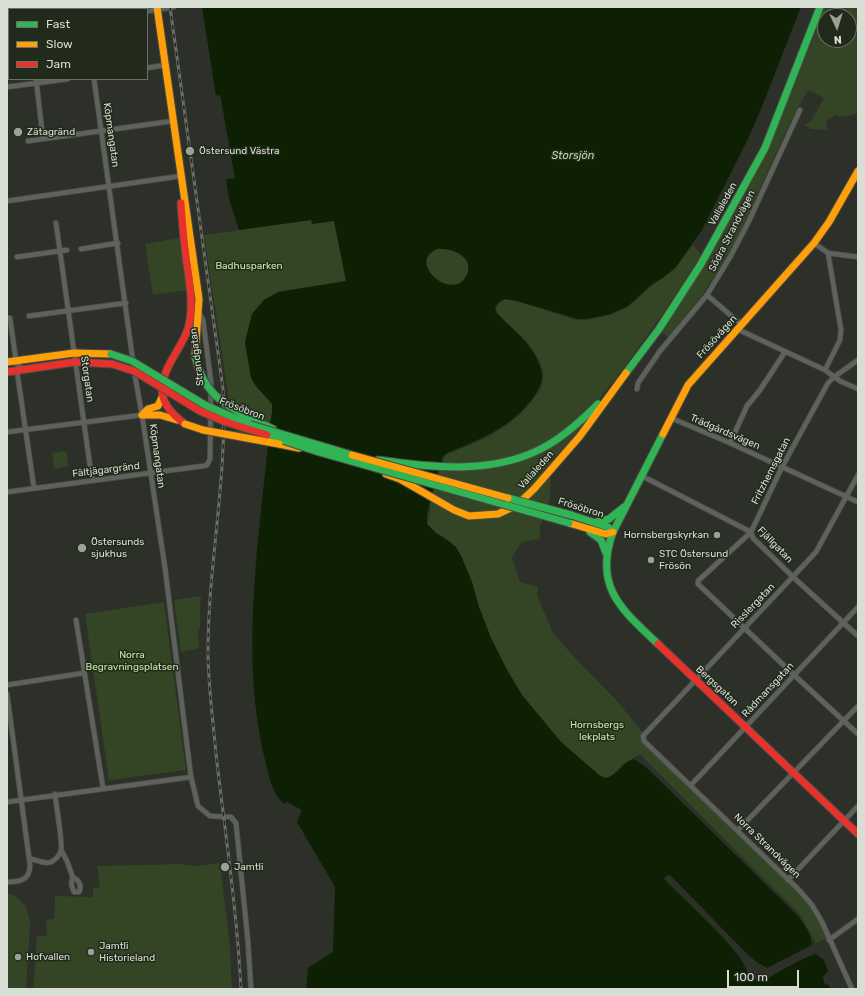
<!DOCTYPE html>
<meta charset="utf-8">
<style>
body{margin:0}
#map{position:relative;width:865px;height:996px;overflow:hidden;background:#2c3028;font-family:Rubik,sans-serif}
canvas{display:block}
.frame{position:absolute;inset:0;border:8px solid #d8ded4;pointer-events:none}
.legend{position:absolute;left:8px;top:8px;width:140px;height:72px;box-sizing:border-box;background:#212a1b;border:1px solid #6a7265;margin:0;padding:5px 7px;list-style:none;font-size:12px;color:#d8ded4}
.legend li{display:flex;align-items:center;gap:8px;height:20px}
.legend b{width:20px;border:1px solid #6a7265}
.north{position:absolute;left:817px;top:8px;width:40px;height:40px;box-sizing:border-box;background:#212a1b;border:1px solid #6a7265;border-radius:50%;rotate:176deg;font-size:11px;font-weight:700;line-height:16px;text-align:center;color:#d8ded4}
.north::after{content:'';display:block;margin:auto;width:14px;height:18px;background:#9ca198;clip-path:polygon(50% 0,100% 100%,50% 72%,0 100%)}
.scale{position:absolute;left:727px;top:970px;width:72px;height:18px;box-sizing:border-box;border:2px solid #d8ded4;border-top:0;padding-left:5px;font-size:12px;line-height:14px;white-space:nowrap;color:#d8ded4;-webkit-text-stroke:3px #212a1b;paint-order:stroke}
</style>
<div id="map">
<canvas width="865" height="996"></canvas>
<div class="frame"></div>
<ul class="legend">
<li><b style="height:5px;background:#30b455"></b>Fast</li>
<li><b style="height:5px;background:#ff9f0a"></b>Slow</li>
<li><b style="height:5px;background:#e5322d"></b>Jam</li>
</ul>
<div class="north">N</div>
<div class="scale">100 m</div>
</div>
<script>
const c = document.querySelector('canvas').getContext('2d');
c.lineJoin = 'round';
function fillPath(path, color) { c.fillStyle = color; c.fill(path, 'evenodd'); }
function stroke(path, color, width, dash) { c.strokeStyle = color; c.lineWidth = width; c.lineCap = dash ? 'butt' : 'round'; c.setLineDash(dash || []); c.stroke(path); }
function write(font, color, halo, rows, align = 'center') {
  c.font = font + ' Rubik,sans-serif'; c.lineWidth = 3; c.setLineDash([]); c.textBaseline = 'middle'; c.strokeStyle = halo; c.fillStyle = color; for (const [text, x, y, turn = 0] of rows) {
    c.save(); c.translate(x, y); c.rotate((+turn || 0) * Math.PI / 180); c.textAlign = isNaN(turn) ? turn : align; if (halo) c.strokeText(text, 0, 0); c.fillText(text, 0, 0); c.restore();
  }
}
fillPath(new Path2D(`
 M824,7H832L829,16H825V40H849V16H830L833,7H858V32L850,31L858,36V112L856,114L842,117L835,115L826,121L827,130L810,129L805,125L812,120L824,98L808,90L788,127L744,224L729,253L702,295L668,337L662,332L704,266L766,150L810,46Z
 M312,220V224L334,220L346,281L278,292L245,342L251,378L256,386L272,404V413L270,424L265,422L264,439L236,434L235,405L229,401L204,235Z
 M179,238L187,290L153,295L145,244Z
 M693,245L701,255L664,312L623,369L597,402L571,426L548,442L512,458L489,462L442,465L445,455C479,442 512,429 534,398C538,393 543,386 543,379C545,366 534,351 526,341C519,334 497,316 496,308L501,300L505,299L517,301L576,320H587L610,315L628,307L653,285L675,269Z
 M437,249C453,247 478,259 465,278C451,300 406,263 437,249Z
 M584,424L568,445L551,460L550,499L540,527V539L521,542L512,558L520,582L538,587L537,595L553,633L575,658L619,703L647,738L644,740L799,890L816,912L829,940L825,939L816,943L799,913L758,873L640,754L623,764L612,776L606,778L599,775L561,742L522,695L506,668L491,638L479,607L472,582L462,558L456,547L446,539L438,534L427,524C434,507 428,487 424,469L447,471L500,467L533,457Z
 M65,451L67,453L68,466L54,469L52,453Z
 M201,596L200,608V628L198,630L199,648L181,652L174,600Z
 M164,602L186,770L109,780L85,614Z
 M220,863L230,947L232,989H33L37,936H47L46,920L54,919L55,896L93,897V888L100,887L97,866L181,864L197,866Z
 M7,893C22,897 30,910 30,925L26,989H7Z`), '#334525');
fillPath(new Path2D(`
 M202,7H801L761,109L747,141L702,230L675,268L664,277L652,284L628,306L610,314L587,319H578L517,301L505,299L498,303L495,308L496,313C513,329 535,346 541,370C544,379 540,387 535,395C513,427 481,439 447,453L442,458L427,513V524L436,533L446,539L456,547L462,558L472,582L479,607L491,638L506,668L522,695L561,742L599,775L606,778C618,775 621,763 634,759L647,768L797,915C804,924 811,933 812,945L767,968L758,963L749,956L670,875L666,876L664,879C689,904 719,930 740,958C747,967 748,982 762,981C765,980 770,977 773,975C787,968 801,958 816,954L824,960L828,971L823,977L824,983L829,985L830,989H306L308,968L333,952L335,887L297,822L302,810L287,802L285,804C272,795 270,778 266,764C238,655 260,535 270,424L272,413V404L256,386L251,378L245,342L252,314L264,300L278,292L346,281L334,221L312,224L311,220L239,230L229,199L226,179L235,178L220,95L216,96ZM437,249C453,247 478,259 465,278C451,300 406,263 437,249Z`), '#0e2004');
fillPath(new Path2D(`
 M220,95L229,145L230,152L228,153L219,98H217L216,96Z`), '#2c3028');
const street = new Path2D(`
 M25,7V9
 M84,7V9
 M147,11L174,7
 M7,30H9
 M147,68L165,65
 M36,79L43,139
 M94,79L135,376L142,415L165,568L191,777L198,806L210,816L231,817L236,823L248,942L251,989
 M7,87L68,79
 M28,141L173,121
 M7,201L181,176
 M56,223L92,480
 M814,243L828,253L841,330L840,340L825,370
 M81,249L118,243
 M828,253L858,257
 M17,257L67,250
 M707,295L742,325
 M29,316L126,303
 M7,318H10L16,361L17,364L23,369
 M737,329L825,370L840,381L858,389
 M858,360L834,377L828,383L782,467L751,532L698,581V584L794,675L858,734
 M17,371L34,488
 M637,389L638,383L660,351L707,295L730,257L748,223L800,110
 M671,418L730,443L858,502
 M7,432L142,415
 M730,443L747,406L760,390L785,352
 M642,476L751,532L753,538L793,577L858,636
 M7,492L203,466L207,465L210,459L211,382L203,320L199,313
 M76,620L103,788
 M7,685L84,673
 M7,694L30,865C30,880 20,882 7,882
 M691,785L858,607
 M7,802L191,777
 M738,830L858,706
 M61,850L67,861L73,878C70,883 72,887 74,892H79C82,886 79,879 73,878
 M30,859C37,859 43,865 51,862C55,860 59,856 61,851C63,843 56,805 55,794
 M788,880L858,806
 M829,940L858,919
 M852,989L822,922L812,905L799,890L644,741L643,736L816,552L858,475`);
const fast = new Path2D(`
 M626,373L659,329L701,264L765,148L820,7
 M249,418L273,429
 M378,460C435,468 497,475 548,445C567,434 583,419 598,404
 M571,515L608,527L613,532
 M597,522L609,519L624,507
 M590,532L601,540L606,553
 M658,644C622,610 593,587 613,532L663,434`);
const slow = new Path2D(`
 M157,7L199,299L195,357
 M7,362L74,353L111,354
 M142,415H160L177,420
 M142,415L148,409L158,406L163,395
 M663,434L688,385L814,243L829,222L858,171
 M279,444L299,448
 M386,474L400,479L454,510L469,516L498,514L517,505L534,489L580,436L626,373
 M569,523L606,534L613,532`);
const jam = new Path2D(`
 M181,203C182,221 184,240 186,258C189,280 194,303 189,325C184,347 162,366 162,390C162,404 174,416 185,424
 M7,372L75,362L112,364
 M658,644L858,834`);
stroke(street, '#484b44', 6);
stroke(fast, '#484b44', 9);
stroke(slow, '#484b44', 9);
stroke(jam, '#484b44', 9);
stroke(street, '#5e615c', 4.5);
stroke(fast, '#30b455', 7);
stroke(slow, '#ff9f0a', 7);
stroke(jam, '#e5322d', 7);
const rail = new Path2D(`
 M170,7L223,389C228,479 207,568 208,658C209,690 213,722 216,754C225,832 237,911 241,989`);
stroke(rail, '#6a6d68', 3);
stroke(rail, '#212a1b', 1.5, [4.5]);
const fastBridge = new Path2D(`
 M111,354L132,361L205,405L248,424L352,455
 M195,357C204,392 219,401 249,418
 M267,435L319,452L569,523
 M508,498L571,515`);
const slowBridge = new Path2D(`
 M185,424L203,430L279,444
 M352,455L508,498`);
const jamBridge = new Path2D(`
 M112,364L134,371L200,411L226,422L267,435`);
stroke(fastBridge, '#484b44', 9, []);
stroke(slowBridge, '#484b44', 9, []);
stroke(jamBridge, '#484b44', 9, []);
stroke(fastBridge, '#30b455', 7);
stroke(slowBridge, '#ff9f0a', 7);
stroke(jamBridge, '#e5322d', 7);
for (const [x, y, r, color] of [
 [18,132,5,"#9ca198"],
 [190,151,5,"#9ca198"],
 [717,535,4,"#9ca198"],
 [82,548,5,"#9ca198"],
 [651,560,4,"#9ca198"],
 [225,867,5,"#9ca198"],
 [91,952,4,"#9ca198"],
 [18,957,4,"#9ca198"]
]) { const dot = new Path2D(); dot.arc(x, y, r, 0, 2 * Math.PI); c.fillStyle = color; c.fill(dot); stroke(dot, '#212a1b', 1.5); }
write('10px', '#d8ded4', '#212a1b', [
 ["Zätagränd",27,132],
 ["Östersund Västra",199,151],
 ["Hornsbergskyrkan",709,535,"right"],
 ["Östersunds",91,542],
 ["sjukhus",91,554],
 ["STC Östersund",659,554],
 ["Frösön",659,566],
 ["Jamtli",234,867],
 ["Jamtli",99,946],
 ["Historieland",99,958],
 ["Hofvallen",26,957]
], 'left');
write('10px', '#d8ded4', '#212a1b', [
 ["Köpmangatan",111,135,82],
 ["Vallaleden",723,204,-61],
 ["Södra Strandvägen",732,231,-63],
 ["Frösövägen",717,337,-48],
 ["Strandgatan",197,357,-97],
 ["Storgatan",87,379,82],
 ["Frösöbron",242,409,21],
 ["Trädgårdsvägen",725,432,23],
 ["Köpmangatan",157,456,82],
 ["Fältjägargränd",106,470,-7],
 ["Vallaleden",536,470,-48],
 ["Fritzhemsgatan",771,471,-63],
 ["Frösöbron",581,508,17],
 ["Fjällgatan",775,545,46],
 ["Risslergatan",753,606,-46],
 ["Bergsgatan",717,686,43],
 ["Rådmansgatan",768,690,-47],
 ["Norra Strandvägen",767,846,44]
]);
write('10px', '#c4eaa9', '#212a1b', [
 ["Badhusparken",249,266],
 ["Norra",132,655],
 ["Begravningsplatsen",132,667],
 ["Hornsbergs",597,725],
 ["lekplats",597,737]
]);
write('italic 11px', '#b7dc9c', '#212a1b', [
 ["Storsjön",573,156]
]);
</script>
